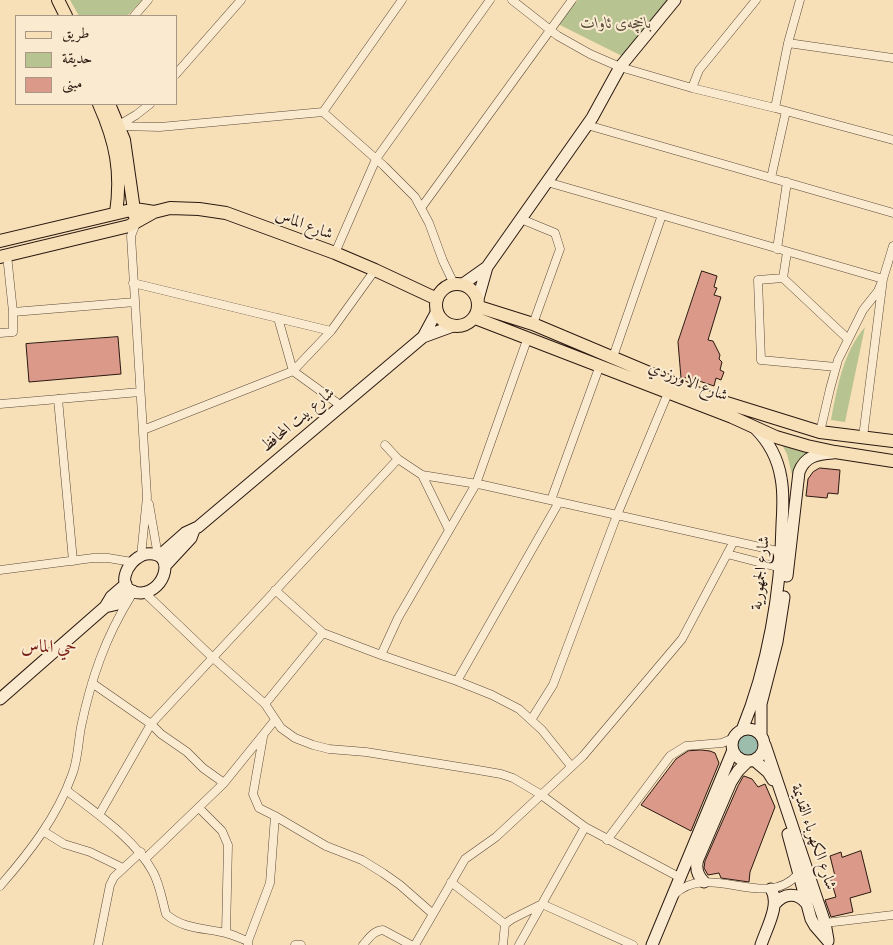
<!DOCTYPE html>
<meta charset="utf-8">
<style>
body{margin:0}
#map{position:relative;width:893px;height:945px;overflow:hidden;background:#f7e0b7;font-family:"Gentium Book Plus",Amiri,serif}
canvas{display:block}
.legend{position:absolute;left:15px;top:15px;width:162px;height:90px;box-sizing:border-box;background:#faebd0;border:1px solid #a79784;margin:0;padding:6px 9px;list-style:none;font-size:15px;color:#2a1811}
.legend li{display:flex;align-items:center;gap:10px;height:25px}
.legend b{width:25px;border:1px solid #a79784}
</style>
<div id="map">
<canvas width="893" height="945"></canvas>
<ul class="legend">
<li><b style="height:6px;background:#f7e0b7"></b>طريق</li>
<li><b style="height:14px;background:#b8c392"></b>حديقة</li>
<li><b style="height:14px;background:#da9989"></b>مبنى</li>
</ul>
</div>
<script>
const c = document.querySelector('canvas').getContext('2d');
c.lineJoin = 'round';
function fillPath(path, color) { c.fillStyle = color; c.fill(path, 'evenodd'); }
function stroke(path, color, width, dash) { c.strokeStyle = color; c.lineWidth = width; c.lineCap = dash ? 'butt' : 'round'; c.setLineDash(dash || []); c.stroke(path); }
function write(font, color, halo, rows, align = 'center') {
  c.font = font + ' "Gentium Book Plus",Amiri,serif'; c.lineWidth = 4; c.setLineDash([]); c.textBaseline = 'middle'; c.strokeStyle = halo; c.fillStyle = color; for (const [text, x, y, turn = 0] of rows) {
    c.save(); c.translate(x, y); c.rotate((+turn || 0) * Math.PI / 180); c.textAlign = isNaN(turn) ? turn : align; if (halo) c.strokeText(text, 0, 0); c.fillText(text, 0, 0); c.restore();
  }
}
fillPath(new Path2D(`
 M70,0H142L127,16H79Z
 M578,0H667L622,56L558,24Z
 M865,327L845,422L831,420C837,389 843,352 865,327Z
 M779,439L810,452L795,487L787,454Z`), '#b8c392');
const water = new Path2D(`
 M736 744a12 12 0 1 1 24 0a12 12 0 1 1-24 0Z`);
fillPath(water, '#9dbdac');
stroke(water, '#6f7b6e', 1);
const building = new Path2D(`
 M702,271L717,276L714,287L717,288L714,295L721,297L708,340L713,341L720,355L719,359L722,362L720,370L724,372L721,380L716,378L714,386L687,377L683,379L681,378L678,342Z
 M118,337L121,374L29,382L26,344Z
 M820,468L840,470L838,494L828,493L827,498L806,496L808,479L813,472Z
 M701,750L710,751L715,753L719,763L691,831L641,805L676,759L688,751Z
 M744,776L752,779L758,787L765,784L775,807L750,872L749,882L721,878L719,873L708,875L704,868L705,861L738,786Z
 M861,851L871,892L850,898L853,912L831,917L825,900L836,897L830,877L835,876L830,856L841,852L842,857Z`);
fillPath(building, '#da9989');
stroke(building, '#2a1811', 1);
const street = new Path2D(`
 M512,0L558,36L590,54L620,67L692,88L775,108L788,43L893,58
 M134,16L148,0
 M788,43L800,0
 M176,74L241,0
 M692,88L699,70L756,0
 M775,108L893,140
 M323,112L402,0
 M119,125L136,115L150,104
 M587,125L893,213
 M119,126L160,127L323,112L384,166L415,197L429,223L443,261L454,284
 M771,178L786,111
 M547,182L883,279L863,437
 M421,208L572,0
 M521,219L555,233L560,249L533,324
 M136,223L131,236L147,497L141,556
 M777,249L787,182
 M335,253L376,159L490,0
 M7,255L13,312L135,302
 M783,278L787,252
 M133,283L331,331
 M278,318L293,371L340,405
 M0,333L13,332V312
 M528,337L476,484L398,618L381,655L457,681L492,695L519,709L542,730L571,766
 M613,357L662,215
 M836,367L761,360L758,280L783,278L848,339
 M58,399L73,561
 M0,404L140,392
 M143,430L293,371L331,331L375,270
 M820,432L830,389L838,360L863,310L878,291L883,279L893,246
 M385,445L398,459L422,475L483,485L782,552
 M422,475L449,530
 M551,500L600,365
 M149,504L158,556
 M727,554L781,568
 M0,570L93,558H108L132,562
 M275,590L323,633L381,655
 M144,592L212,657L265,704L323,633
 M457,681L559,502
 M92,683L151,724L161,734L187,752L203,768L224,783L275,720
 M265,704L281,728L295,738L313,745L329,749L366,752L478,770L501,774L513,778L540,794L585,827L679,877
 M531,720L553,685L617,515L668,393
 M66,790C96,813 135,839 153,872C160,885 162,900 166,914C182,929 205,928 226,933C234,935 241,939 248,941V945
 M199,808L222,831L228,845L226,933
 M99,815L151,724L398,459
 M275,816L326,846L362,860L383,873L400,885L433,914
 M43,831L64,844L90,852L123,868
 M607,840L670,756L686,746L722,743L734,738
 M145,859L224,783
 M451,882L505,924
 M0,886C29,853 57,817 72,775C78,760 78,743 81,727C91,679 105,638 131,596
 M674,895C709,860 765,912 798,874
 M825,923L893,915
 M248,941L270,883L275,816L259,808L253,794L263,737
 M98,945L110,885L114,877L141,852
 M295,945H301
 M363,945C369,938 373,931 383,930L411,945
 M415,945L465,859L496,837L583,756L682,639L734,541
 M503,945L505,924L512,919L542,904L633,945
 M519,945L585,827`);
const secondary = new Path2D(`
 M463,284L487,267
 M478,299L487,267L592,118L620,67L675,0
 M423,337L453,326
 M146,554C177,550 166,592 141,593C114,593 124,560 146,554Z
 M159,556L185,533L198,527L423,337L437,311
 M165,566L191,538L194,530
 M787,576L799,472C805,456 817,454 833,453
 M105,607L118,604L133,591
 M0,699L105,607L111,597L126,584
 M732 745a16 16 0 1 1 32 0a16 16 0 1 1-32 0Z
 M742,730C768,667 781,591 782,524C783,509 784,493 781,478C778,459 769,442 755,428
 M761,735V704L777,642L784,597
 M765,745L825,923L828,940
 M754,760L768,772L773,780
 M788,834L811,919L815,926L828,941
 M704,882C697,875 695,868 698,859L731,782L738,771L748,761
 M775,904C784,893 797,892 806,903
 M652,945L733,750
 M761,945C766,929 781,904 771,889`);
const primary = new Path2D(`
 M58,0L66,16
 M99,104C116,142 122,172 116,213
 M109,104L124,140L135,217
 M0,241L135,209L154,212L170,208L199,209L226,213L335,253L375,270L437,299
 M0,257L129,226L154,212
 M436 305a21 21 0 1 1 42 0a21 21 0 1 1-42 0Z
 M479,307L533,324L704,396L820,432L893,441
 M475,318L732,417L776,437L807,446L835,452L893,461`);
stroke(street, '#5d4a3a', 9);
stroke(secondary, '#2a1811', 13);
stroke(primary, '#2a1811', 14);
stroke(street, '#faebd0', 8);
stroke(secondary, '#faebd0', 11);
stroke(primary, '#f7e0b7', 12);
write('italic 16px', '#554b38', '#faebd0', [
 ["باخچەی ئاوات",616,24]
]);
write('16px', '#2a1811', '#faebd0', [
 ["شارع الماس",304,225,20],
 ["شارع الاورزدي",688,382,21],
 ["شارع بيت المحافظ",298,420,-40],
 ["شارع الجمهورية",761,573,-84],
 ["شارع الكهرباء القديمة",813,837,71]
]);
write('18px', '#7a1f14', '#faebd0', [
 ["حي الماس",49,647]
]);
</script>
